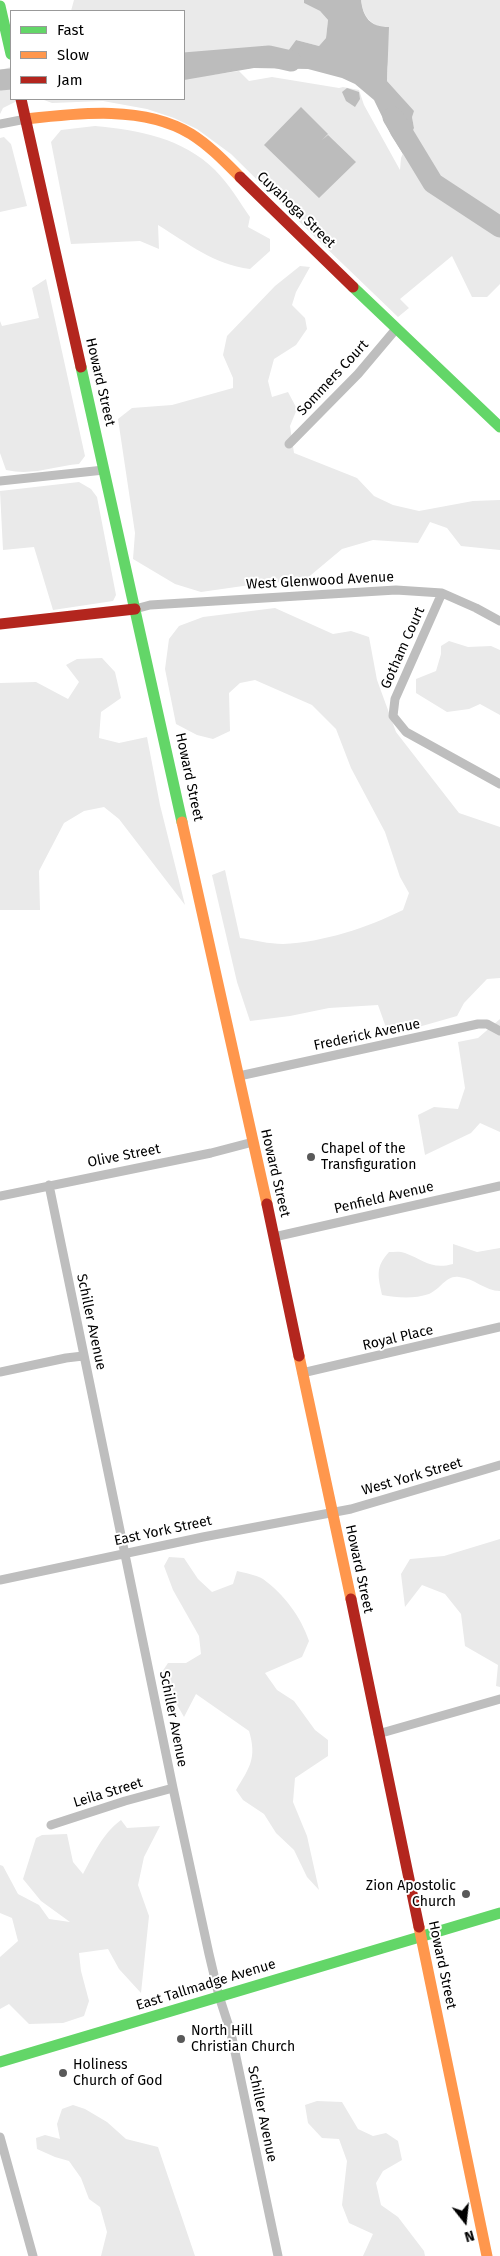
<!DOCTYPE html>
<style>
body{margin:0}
#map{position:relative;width:500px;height:2256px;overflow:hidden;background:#fff;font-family:"Fira Sans",sans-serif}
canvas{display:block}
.legend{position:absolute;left:10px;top:10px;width:175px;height:90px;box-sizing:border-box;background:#fff;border:1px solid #999;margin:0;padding:6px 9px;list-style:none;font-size:15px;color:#000}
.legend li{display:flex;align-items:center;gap:10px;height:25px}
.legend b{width:25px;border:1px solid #999}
.north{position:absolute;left:440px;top:2196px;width:50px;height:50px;-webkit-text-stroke:4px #fff;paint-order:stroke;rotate:164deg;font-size:14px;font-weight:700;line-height:20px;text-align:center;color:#000}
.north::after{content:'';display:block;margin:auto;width:18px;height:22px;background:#000;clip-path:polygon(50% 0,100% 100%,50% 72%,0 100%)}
</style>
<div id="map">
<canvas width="500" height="2256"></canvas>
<ul class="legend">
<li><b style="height:6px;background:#63d668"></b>Fast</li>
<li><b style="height:6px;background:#ff974d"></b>Slow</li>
<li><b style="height:6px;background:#b3261e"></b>Jam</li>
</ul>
<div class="north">N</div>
</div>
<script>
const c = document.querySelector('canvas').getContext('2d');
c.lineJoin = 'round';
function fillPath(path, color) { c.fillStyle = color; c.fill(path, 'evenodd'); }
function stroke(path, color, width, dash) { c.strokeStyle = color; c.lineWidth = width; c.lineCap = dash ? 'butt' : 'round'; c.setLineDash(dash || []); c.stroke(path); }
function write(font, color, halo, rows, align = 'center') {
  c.font = font + ' "Fira Sans",sans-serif'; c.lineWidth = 4; c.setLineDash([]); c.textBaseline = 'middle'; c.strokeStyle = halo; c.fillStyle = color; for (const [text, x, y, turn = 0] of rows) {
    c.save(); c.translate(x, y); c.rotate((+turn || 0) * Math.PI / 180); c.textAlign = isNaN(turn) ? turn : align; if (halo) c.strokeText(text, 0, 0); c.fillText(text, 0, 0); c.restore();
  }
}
fillPath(new Path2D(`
 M74,0H304V3L320,11L328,20L326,38L319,46L296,40L288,51L269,56L184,63V11H71Z
 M361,0H500V284L487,297H472L452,256L400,299L409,308L398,317L319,241L231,154L197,129L174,118L147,109L103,101L52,103L44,100L184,99V75H211L239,71L249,81L272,77L339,88L343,87L359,90L364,105L400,170L401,158L414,128L412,117L404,100L387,81L388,67L380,27C367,21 363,14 361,0Z
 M11,67V99H21L3,108L0,114V70Z
 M95,126C138,130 183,138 215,170C229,184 239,201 250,217L248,227L270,239V251L250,269C213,264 189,244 158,225L159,249L140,241L71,244L51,142L61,130Z
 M4,137L11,144L27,206L0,212V138Z
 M300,266L310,267L296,292L292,305L305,318L307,329L296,345L274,359L268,381L272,397L288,392L297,409L290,426L294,453L357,478L374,496L393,505L419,511L473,501L500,500V550L461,546L447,528L430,522L418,543L373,540L342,549L305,580L257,584L201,592L175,584L133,559L135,533L118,419L132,408L172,405L233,388V378L223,355L227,336L275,286Z
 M46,279L85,456L79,464C53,466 34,476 6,470L0,453V321L2,326L39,318L32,288Z
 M79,482L91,489L97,497L116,595L113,601L53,610L34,547L3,550L0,491Z
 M275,608L333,634L351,631L369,637L377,680L396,732L459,813L500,827V978L487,979L464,1003L457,1016L401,1032L388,1033L378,1005L329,1008L290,1016L250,1021L237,982L212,875L225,870L240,938C254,940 269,944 283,944C324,942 366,928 403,910L409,893L400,877L385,832L351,768L336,729L312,705L255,680L240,683L229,693L230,731L213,739L197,735L176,724L165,669L169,639L179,626L203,617Z
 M449,641L468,647L491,646L500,650V715L480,704L469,709L447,712L416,693V679L436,671L441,654V646Z
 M102,658L115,672L121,698L101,712L99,738L119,743L147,737L160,805L185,905L119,819L104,807L84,811L64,823L39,871L40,910H0V683L36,682L68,699L79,682L66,665L77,659Z
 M500,1019V1132L480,1123L471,1133L425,1155L418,1115L434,1107L458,1109L465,1088L458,1042L478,1038Z
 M453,1244L477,1252L500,1248V1291C485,1291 474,1278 459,1277C446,1275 441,1289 429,1294C414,1299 398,1298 382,1295C378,1276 375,1267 389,1252C394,1252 400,1251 405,1253C424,1260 431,1270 453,1264Z
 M500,1539V1687L496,1686L498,1665L465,1646L461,1614L445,1594L422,1585L405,1607L401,1574L410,1559L444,1556Z
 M169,1557L184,1558L198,1579L212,1592L233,1584L237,1571C245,1573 256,1575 263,1579C284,1594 301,1617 309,1641L302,1657L265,1673L277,1690L294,1701L315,1730L328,1740V1756L295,1778L293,1802L307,1836L319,1890L307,1877L294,1850L276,1833L264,1814L243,1800L236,1790C250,1767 257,1758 249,1731L196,1694L184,1717L160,1675L168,1663H186L201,1654L199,1636L173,1590L164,1566Z
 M121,1820L127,1828L160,1826L144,1857L138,1885L149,1916L141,1993L119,1969L108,1949L79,1953L81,1971L89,2001L84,2016L63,2023L29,2024L9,2004L0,2009V1957L18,1941L12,1918L0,1913V1865L3,1866L18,1894L39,1905L49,1919L70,1922L41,1901L23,1879L36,1838L42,1835L67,1834L73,1862L83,1874C94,1854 102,1834 121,1820Z
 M317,2101L342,2102L358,2129L373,2136L386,2133L398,2141L402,2160L383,2171L376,2183L381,2205L398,2217L424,2251L425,2256H363L373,2234L349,2223L342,2205L347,2161L339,2139L322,2138L308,2123L305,2105Z
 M73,2105L85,2109L107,2122L126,2139L158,2147L195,2256H101L107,2232L100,2207L89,2199L81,2178L69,2161L55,2157L37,2149L36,2138L45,2135L60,2139L57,2124L62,2109Z`), '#eaeaea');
fillPath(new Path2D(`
 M304,0H361C363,17 370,27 389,27L387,81L414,111L412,117L414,128L403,154L391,135L374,100L355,84L342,78L308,69L254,68L184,80V63L269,56L288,51L296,40L319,46L326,38L328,20L320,11L304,3Z
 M347,88L359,92L360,99L355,107L346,101L342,92Z
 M301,107L328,134L322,140L328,135L356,162L319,198L264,145Z`), '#bcbcbc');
stroke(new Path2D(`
 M184,63L269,56L291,61
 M0,80L11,79
 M393,117L433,183L500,227`), '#bcbcbc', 21);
stroke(new Path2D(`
 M0,124L26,119
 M289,444L358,374L396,329
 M0,481L104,470
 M442,593L395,699L393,716L406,732L500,784
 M135,609L150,605L396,590L442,593L476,608L500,621
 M239,1076L478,1024H487L500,1031
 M49,1185L173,1788L209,1954L219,1996L231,2033L278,2256
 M0,1196L211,1153L253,1142
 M274,1237L500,1186
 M0,1372L66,1358L83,1356
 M302,1373L500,1327
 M0,1580L203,1537L351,1509L500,1465
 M378,1734L500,1699
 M51,1825L125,1801L173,1788
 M0,2137L33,2256`), '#bebebe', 9);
stroke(new Path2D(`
 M0,6L11,54
 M353,287L500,427
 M81,367L182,822
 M0,2062L500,1913`), '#63d668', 11);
stroke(new Path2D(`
 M26,119C78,113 144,105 191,134C210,146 225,162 240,177
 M182,822L267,1204
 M299,1356L351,1599
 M419,1927L487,2256`), '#ff974d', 11);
stroke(new Path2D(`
 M21,99L81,367
 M240,177L353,287
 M0,624L135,609
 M267,1204L299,1356
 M351,1599L419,1927`), '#b3261e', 11);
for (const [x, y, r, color] of [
 [311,1157,5,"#595959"],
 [466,1894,5,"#595959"],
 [181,2039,5,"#595959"],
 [63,2073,5,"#595959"]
]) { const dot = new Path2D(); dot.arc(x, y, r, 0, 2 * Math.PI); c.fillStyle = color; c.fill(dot); stroke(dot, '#fff', 2); }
write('14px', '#000', '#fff', [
 ["Cuyahoga Street",296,210,44],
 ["Sommers Court",333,378,-47],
 ["Howard Street",100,382,77],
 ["West Glenwood Avenue",320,581,-3],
 ["Gotham Court",403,648,-66],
 ["Howard Street",189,777,78],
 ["Frederick Avenue",367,1035,-12],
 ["Olive Street",124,1156,-11],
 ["Howard Street",275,1173,77],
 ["Penfield Avenue",384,1198,-13],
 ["Schiller Avenue",91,1322,78],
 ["Royal Place",398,1338,-13],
 ["West York Street",412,1477,-16],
 ["East York Street",163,1531,-12],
 ["Howard Street",359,1569,78],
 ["Schiller Avenue",173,1719,79],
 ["Leila Street",108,1793,-17],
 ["Howard Street",442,1965,78],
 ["East Tallmadge Avenue",206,1985,-17],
 ["Schiller Avenue",262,2114,78]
]);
write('14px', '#000', '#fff', [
 ["Chapel of the",321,1149],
 ["Transfiguration",321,1165],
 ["Zion Apostolic",456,1886,"right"],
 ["Church",456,1902,"right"],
 ["North Hill",191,2031],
 ["Christian Church",191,2047],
 ["Holiness",73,2065],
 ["Church of God",73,2081]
], 'left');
</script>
